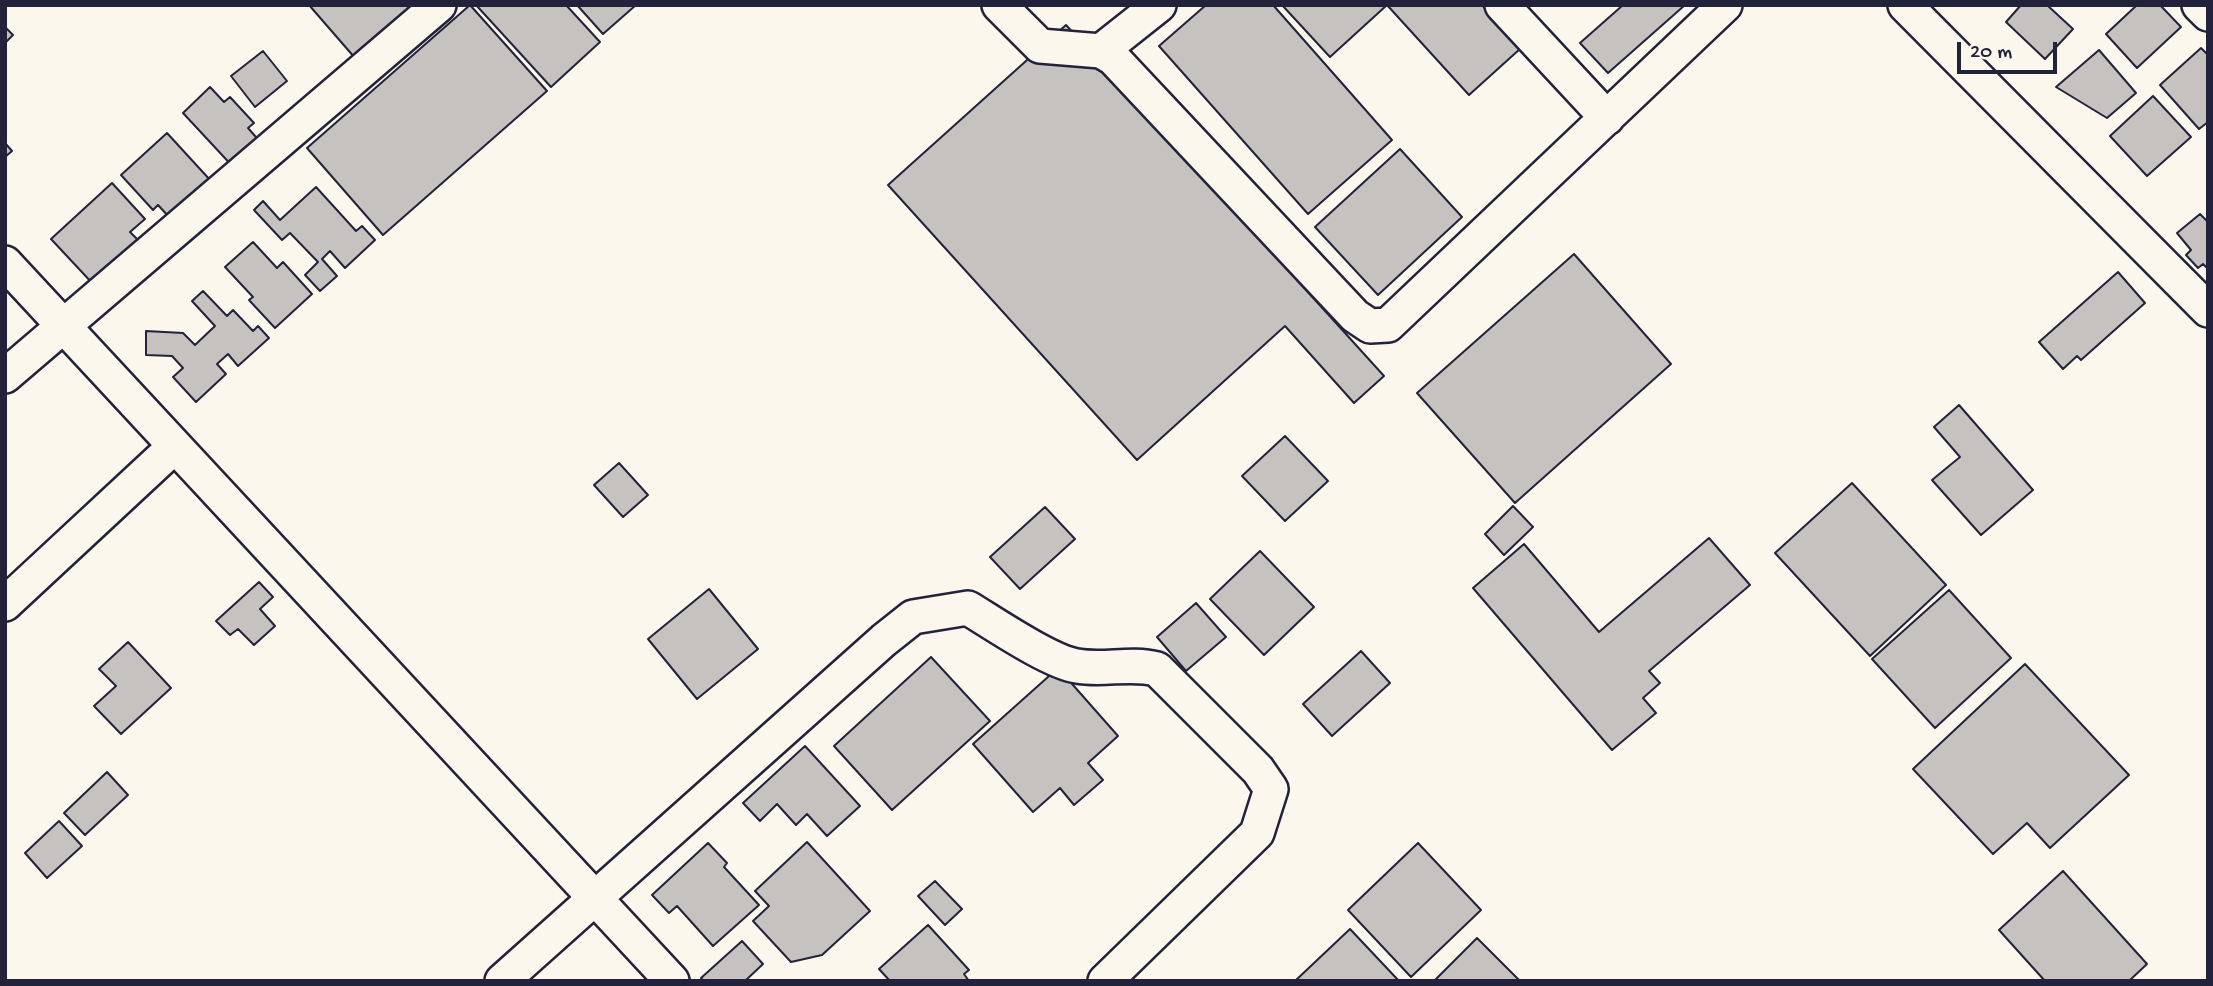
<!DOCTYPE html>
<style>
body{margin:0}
#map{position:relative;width:2213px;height:986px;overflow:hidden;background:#fbf7ec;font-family:"Gochi Hand",sans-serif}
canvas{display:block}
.frame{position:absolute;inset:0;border:7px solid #22223b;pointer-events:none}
.scale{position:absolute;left:1957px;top:42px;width:100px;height:32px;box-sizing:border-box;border:4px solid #22223b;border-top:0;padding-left:9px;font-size:21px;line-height:24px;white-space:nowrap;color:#22223b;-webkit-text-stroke:5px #fbf7ec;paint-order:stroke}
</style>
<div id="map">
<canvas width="2213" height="986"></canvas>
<div class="frame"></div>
<div class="scale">20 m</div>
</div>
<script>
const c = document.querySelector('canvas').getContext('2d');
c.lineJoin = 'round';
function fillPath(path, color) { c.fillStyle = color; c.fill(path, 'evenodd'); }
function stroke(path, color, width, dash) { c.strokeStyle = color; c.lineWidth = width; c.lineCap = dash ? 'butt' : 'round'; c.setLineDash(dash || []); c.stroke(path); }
const building = new Path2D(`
 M309,5H415L355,58Z
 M470,5L547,91L383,235L307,148Z
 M476,5H566L600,42L551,87Z
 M577,5H636L603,34Z
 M1206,5H1273L1392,140L1308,214L1159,46Z
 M1282,5H1482L1521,48L1469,95L1387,5L1330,57Z
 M1623,5H1685L1608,73L1580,43Z
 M2021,5H2047L2073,29L2045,59L2006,22Z
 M2137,5H2160L2181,27L2137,68L2106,34Z
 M1066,25L1384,376L1354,403L1285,326L1137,460L888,185Z
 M5,27L13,35L5,43Z
 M2201,48L2208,55V122L2199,129L2160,85Z
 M2099,50L2136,93L2107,118L2056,87Z
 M263,51L287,81L255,107L231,76Z
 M210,87L224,102L230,97L254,123L248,128L263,145L236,170L183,113Z
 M2153,96L2191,137L2147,176L2110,136Z
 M167,133L211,181L170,218L158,205L153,210L121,175Z
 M5,143L12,151L5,157Z
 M1400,149L1462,217L1378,295L1315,227Z
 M112,183L145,219L130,232L140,242L94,285L51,239Z
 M316,187L356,231L362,226L375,240L345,268L330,251L322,259L337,276L320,291L305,275L318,262L290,233L282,240L254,210L263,201L280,220Z
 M2200,214L2208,222V269L2203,264L2198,268L2186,255L2191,250L2177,233Z
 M253,242L277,268L283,262L312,294L275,328L249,300L253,297L225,267Z
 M1574,254L1671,364L1515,503L1417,393Z
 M2118,272L2145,303L2081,360L2077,356L2063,369L2039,342Z
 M203,291L227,316L233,310L253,331L258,326L269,338L238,366L228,354L217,364L226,374L196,402L173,377L183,368L172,356L146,355V331L183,333L195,345L215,326L192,301Z
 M1959,405L2033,490L1981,535L1932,480L1960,457L1934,427Z
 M1285,436L1328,481L1285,521L1242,476Z
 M619,463L648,495L623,517L594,485Z
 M1852,483L1946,585L1870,656L1775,553Z
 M1513,506L1533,527L1504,555L1485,534Z
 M1045,507L1075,539L1020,589L990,557Z
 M1709,538L1750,585L1649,671L1660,683L1643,698L1656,713L1612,750L1473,588L1524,544L1599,632Z
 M1260,551L1314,607L1264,655L1210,599Z
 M259,582L273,597L260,609L275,626L254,645L238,629L230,635L216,621Z
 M709,589L758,649L697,699L648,639Z
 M1949,590L2011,658L1935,728L1872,659Z
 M1196,603L1226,637L1186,671L1157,637Z
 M128,642L171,688L121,734L94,706L116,686L99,669Z
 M1361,651L1390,683L1332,736L1303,704Z
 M931,657L990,721L892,810L834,746Z
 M2025,664L2129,775L2050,848L2027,823L1993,854L1913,769Z
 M1058,668L1118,736L1088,763L1103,780L1074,805L1060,788L1033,812L973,744Z
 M805,746L860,806L827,836L807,814L796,825L777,804L760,821L743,803Z
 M107,772L128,795L85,835L64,813Z
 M59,821L82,846L47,878L25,853Z
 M807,842L870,911L822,955L791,962L753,921L769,906L755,891Z
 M708,843L727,863L724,867L759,905L713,946L677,906L669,913L652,895Z
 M1418,843L1481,910L1411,977L1348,910Z
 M2063,871L2147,964L2129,981H2045L1999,930Z
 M935,881L962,909L945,925L918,896Z
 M928,925L969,970L964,974L969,981H890L879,969Z
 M1350,929L1399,981H1295Z
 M1477,938L1520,981H1434Z
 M742,941L763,964L745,981H704L701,978Z`);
fillPath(building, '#c6c2c0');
stroke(building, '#22223b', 2);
const minor = new Path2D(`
 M999,5L1040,46L1101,51L1113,58L1355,316L1370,326L1388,325L1725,5
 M1502,5L1607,118
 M1905,5L2208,310
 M2199,5L2208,14
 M1101,51L1159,5
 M5,263L672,981
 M5,376L439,5
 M5,604L175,446
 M502,981L884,640L913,617L968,608C993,623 1050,662 1077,666C1104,671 1130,662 1157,669L1258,770L1271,789L1257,833L1105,981`);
stroke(minor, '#22223b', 38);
stroke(minor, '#fbf7ec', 33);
</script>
